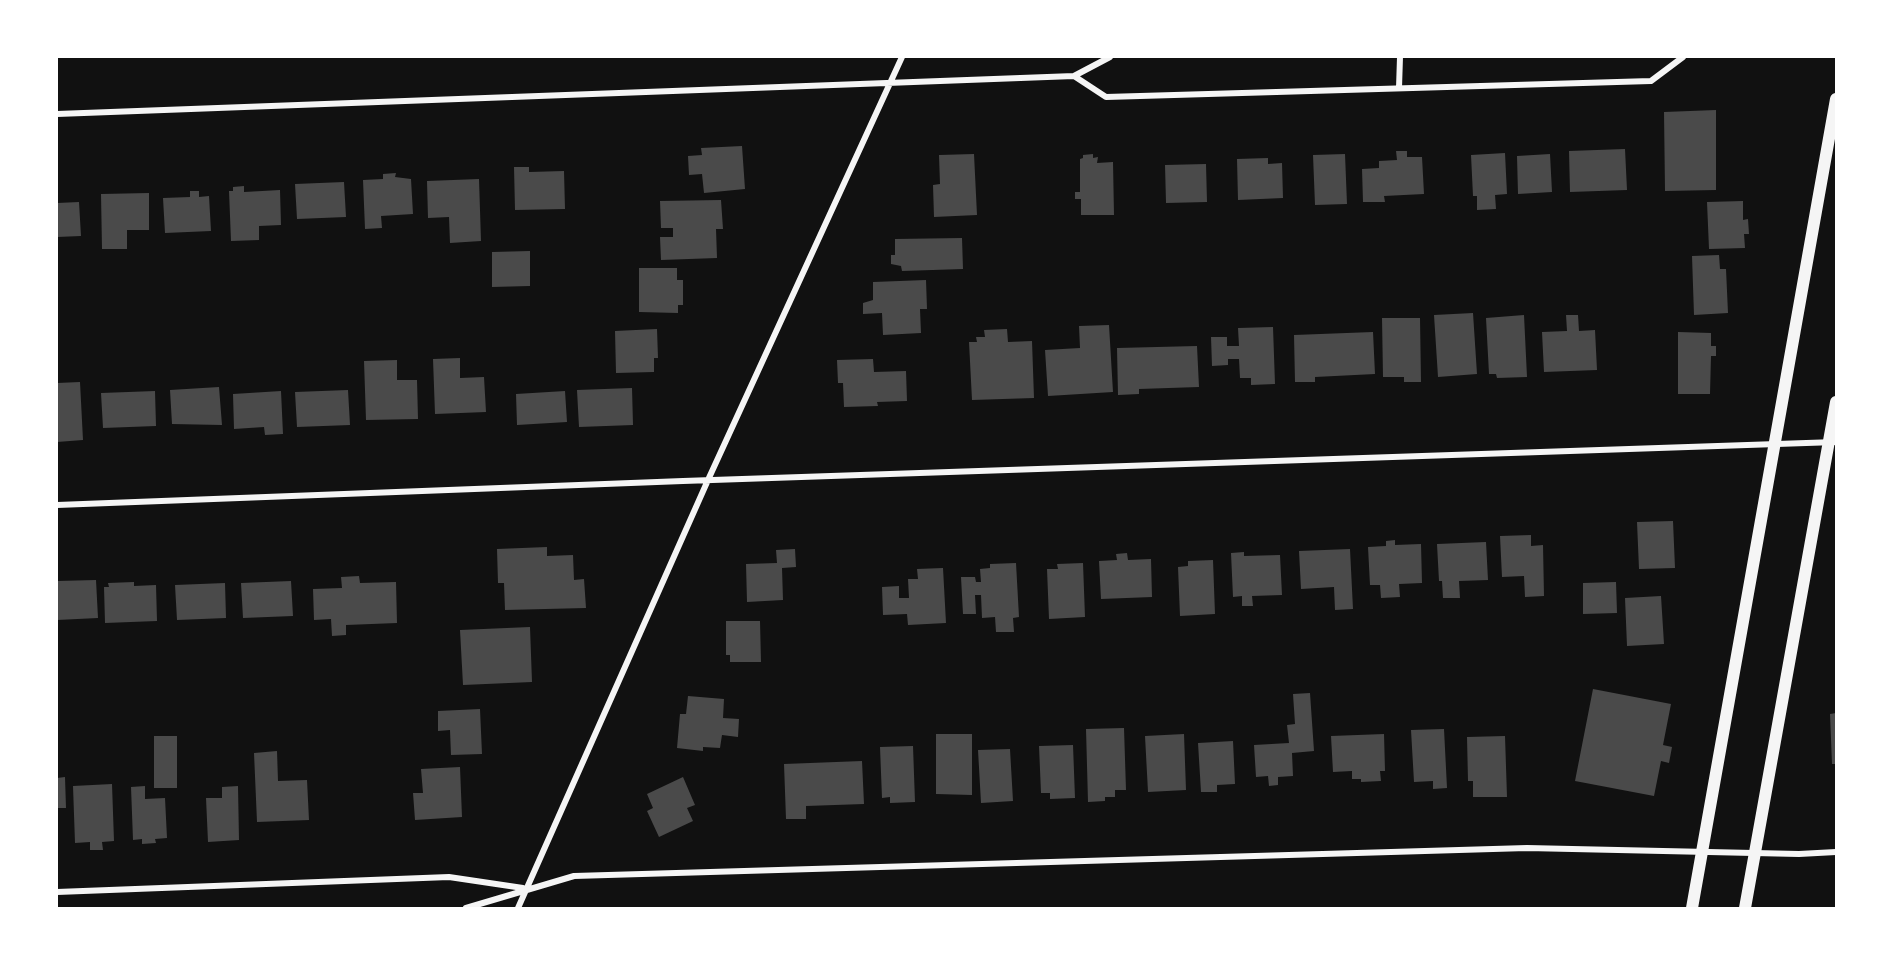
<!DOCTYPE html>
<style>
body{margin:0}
#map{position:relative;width:1893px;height:965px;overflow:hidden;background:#111;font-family:"Work Sans",sans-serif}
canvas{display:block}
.frame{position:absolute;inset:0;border:58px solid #fff;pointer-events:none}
</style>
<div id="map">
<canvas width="1893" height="965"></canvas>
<div class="frame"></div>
</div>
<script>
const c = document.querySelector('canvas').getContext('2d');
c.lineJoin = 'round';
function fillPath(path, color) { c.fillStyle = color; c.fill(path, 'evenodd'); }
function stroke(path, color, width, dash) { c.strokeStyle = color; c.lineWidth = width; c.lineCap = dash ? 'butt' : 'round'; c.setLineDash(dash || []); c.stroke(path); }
fillPath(new Path2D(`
 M1716,110V190L1665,191L1664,112Z
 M742,146L745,189L704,193L702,174L689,175L688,156L702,155L701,148Z
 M1625,149L1627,190L1570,192L1569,151Z
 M1396,151H1407V157H1422L1424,194L1384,196L1385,202H1363L1362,169L1379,168V161L1397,160Z
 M1505,153L1507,194L1495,195L1496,209L1477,210V196H1473L1471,155Z
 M974,154L977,215L934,217L933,185L940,184L939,155Z
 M1093,154V158L1098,157L1097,163L1113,162L1114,215H1081V199H1075V192H1080V159L1083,158V155Z
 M1345,154L1347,204L1315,205L1313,155Z
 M1550,154L1552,192L1518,194L1517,156Z
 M1268,158V164L1282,163L1283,198L1238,200L1237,159Z
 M1206,164L1207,202L1166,203L1165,165Z
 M514,167H529V172L564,171L565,209L515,210Z
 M396,173L395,177L411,179L413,214L381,216L382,228L365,229L363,180L383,179V174Z
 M479,179L481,241L450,243L449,217L428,218L427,181Z
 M344,182L346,217L297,219L295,184Z
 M244,186V192L280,190L281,225L259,226V240L231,241L229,191H233V187Z
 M190,191H199V197L209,196L211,231L165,233L163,198L190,197Z
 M149,193V230H127V249H102L101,194Z
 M721,200L723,229H716L717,258L661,260L660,237H673V228H661L660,201Z
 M1743,201V220L1748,219L1749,234H1744L1745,248L1709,249L1707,202Z
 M79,202L81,236L57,237V203Z
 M962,238L963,269L902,271L901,266L891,264V255H895V239Z
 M530,251V286L492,287V252Z
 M1719,255L1720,269H1726L1728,313L1694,315L1692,256Z
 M639,268H677V280H683V305H678V313L639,312Z
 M926,280L927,309H920L921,333L883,335L882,313L863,314V303L873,300V282Z
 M1473,313L1477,374L1438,377L1434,315Z
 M1524,315L1527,377L1497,378L1496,374H1489L1486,318Z
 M1566,315H1578L1579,331L1595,330L1597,370L1544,372L1542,332L1567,331Z
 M1382,318H1420L1421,382H1404V377H1383Z
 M1109,325L1113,392L1048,396L1045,350L1080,348L1079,326Z
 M1273,327L1275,384L1251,385V378H1240L1239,359H1228V365L1212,366L1211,337H1227V346H1239L1238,328Z
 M657,329L658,358H654V372L616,373L615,331Z
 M1007,329L1008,342L1032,341L1034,398L972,400L969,342H977L976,337H985L984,330Z
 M1373,332L1375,374L1315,377V382H1295L1294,335Z
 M1678,332L1711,333V346H1716V356H1711L1710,394H1678Z
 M1197,346L1199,387L1139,389V394L1118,395L1117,348Z
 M460,358V378L484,377L486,412L435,414L433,359Z
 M873,359L874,372L906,371L907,401L877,402L878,406L844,407L843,383H838L837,360Z
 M397,360V380H417L418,419L366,420L364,361Z
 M80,382L83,440L57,442V383Z
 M219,387L222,425L172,424L170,390Z
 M632,388L633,425L579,427L577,390Z
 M348,390L350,425L297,427L295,392Z
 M155,391L156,426L103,428L101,393Z
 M281,391L283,434L265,435L264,427L234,429L233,394Z
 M565,391L567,422L517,425L516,394Z
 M1673,521L1675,568L1639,569L1637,522Z
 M1531,535V546L1543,545L1544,596L1525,597L1524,576L1502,577L1500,536Z
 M1395,540V545L1421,544L1422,583L1399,584L1400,597L1381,598L1380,585H1370L1368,547L1386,546V541Z
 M1486,542L1488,580L1459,581L1460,598H1443L1442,581H1439L1437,544Z
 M547,547V556L573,555L574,580L584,579L586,608L505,610L504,583H498L497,549Z
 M795,549L796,567L782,568L783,600L747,602L746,564L777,563L776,550Z
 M1350,549L1353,609L1335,610L1334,587L1301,589L1299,551Z
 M1244,552V556L1280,555L1282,595L1252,596L1253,606H1242V596L1233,597L1231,553Z
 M1127,553L1128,560L1151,559L1152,597L1101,599L1099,561L1117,560L1116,554Z
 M1213,560L1215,614L1180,616L1178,567L1188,566V561Z
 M1016,563L1019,617L1013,618L1014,632H996L995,617L982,618L981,595H975L976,614H963L961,577H975L976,582H981L980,569L990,568V564Z
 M1083,563L1085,617L1049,619L1047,569H1058L1057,564Z
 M943,568L946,623L908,625L907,614L883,615L882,587L899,586V598H909L908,579H918L917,569Z
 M359,576L360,583L396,582L397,623L346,625V635L332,636L331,619L314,620L313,589L342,588L341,577Z
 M96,580L98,618L57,620V581Z
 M291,581L293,616L243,618L241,583Z
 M134,582V586L156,585L157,621L105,623L104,587H109L108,583Z
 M1616,582L1617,613L1583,614V583Z
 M225,583L226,618L177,620L175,585Z
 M1661,596L1664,644L1627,646L1625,598Z
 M726,621H760L761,662H730V655H726Z
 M530,627L532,682L463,685L460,630Z
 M1593,689L1671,704L1663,745L1672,747L1669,763L1661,761L1654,796L1575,781Z
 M1310,693L1314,751L1292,753L1293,776L1278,777V785L1269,786L1268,776L1256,777L1254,745L1289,743L1287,725L1295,724L1293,694Z
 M688,696L724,699L723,718L739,719L738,737L722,735L720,748L703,747V751L677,748L680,714H686Z
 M480,709L482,754L451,755L450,730L438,731V711Z
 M1836,713V764H1832L1830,714Z
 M1124,728L1126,790H1115V797H1105V801L1088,802L1086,729Z
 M1444,729L1447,788L1433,789V781L1414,782L1411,730Z
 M936,734H972V795L936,794Z
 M1184,734L1186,790L1148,792L1145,736Z
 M1384,734L1385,771H1380L1381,781L1361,782V779H1352V771L1333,772L1331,736Z
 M154,736H177V788H154Z
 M1505,736L1507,797H1473V781H1468L1467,737Z
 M1233,741L1235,784L1217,785V792H1201L1198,743Z
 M1073,745L1075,798L1050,799V793H1041L1039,746Z
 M913,746L915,802L890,803V797L882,798L880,747Z
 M1010,749L1013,801L981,803L978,750Z
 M277,751L278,781L307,780L309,820L257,822L254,753Z
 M862,761L864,804L806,806V819H786L784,764Z
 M460,767L462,817L415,820L413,793H423L421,769Z
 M65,777L66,808H57V778Z
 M683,777L695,805L687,808L693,821L659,837L647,811L653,808L647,794Z
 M112,784L114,841L102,842L103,850H90V842L75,843L73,786Z
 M145,786V799L165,798L167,838L155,839L156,843L142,844V839L133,840L131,787Z
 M238,786L239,840L208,842L206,798H222V787Z`), '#4a4a4a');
stroke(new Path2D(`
 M1074,76L1106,97L1651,81L1683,57
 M1399,88L1400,57
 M57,114L1074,76L1110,57
 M57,505L683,481L1836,442
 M57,892L449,877L523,888
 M466,908L574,876L1527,848L1799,854L1836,852
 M518,908L708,480L902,57`), '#f5f5f5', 6);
stroke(new Path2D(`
 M1692,908L1836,99
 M1745,908L1836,402`), '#f5f5f5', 12);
</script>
